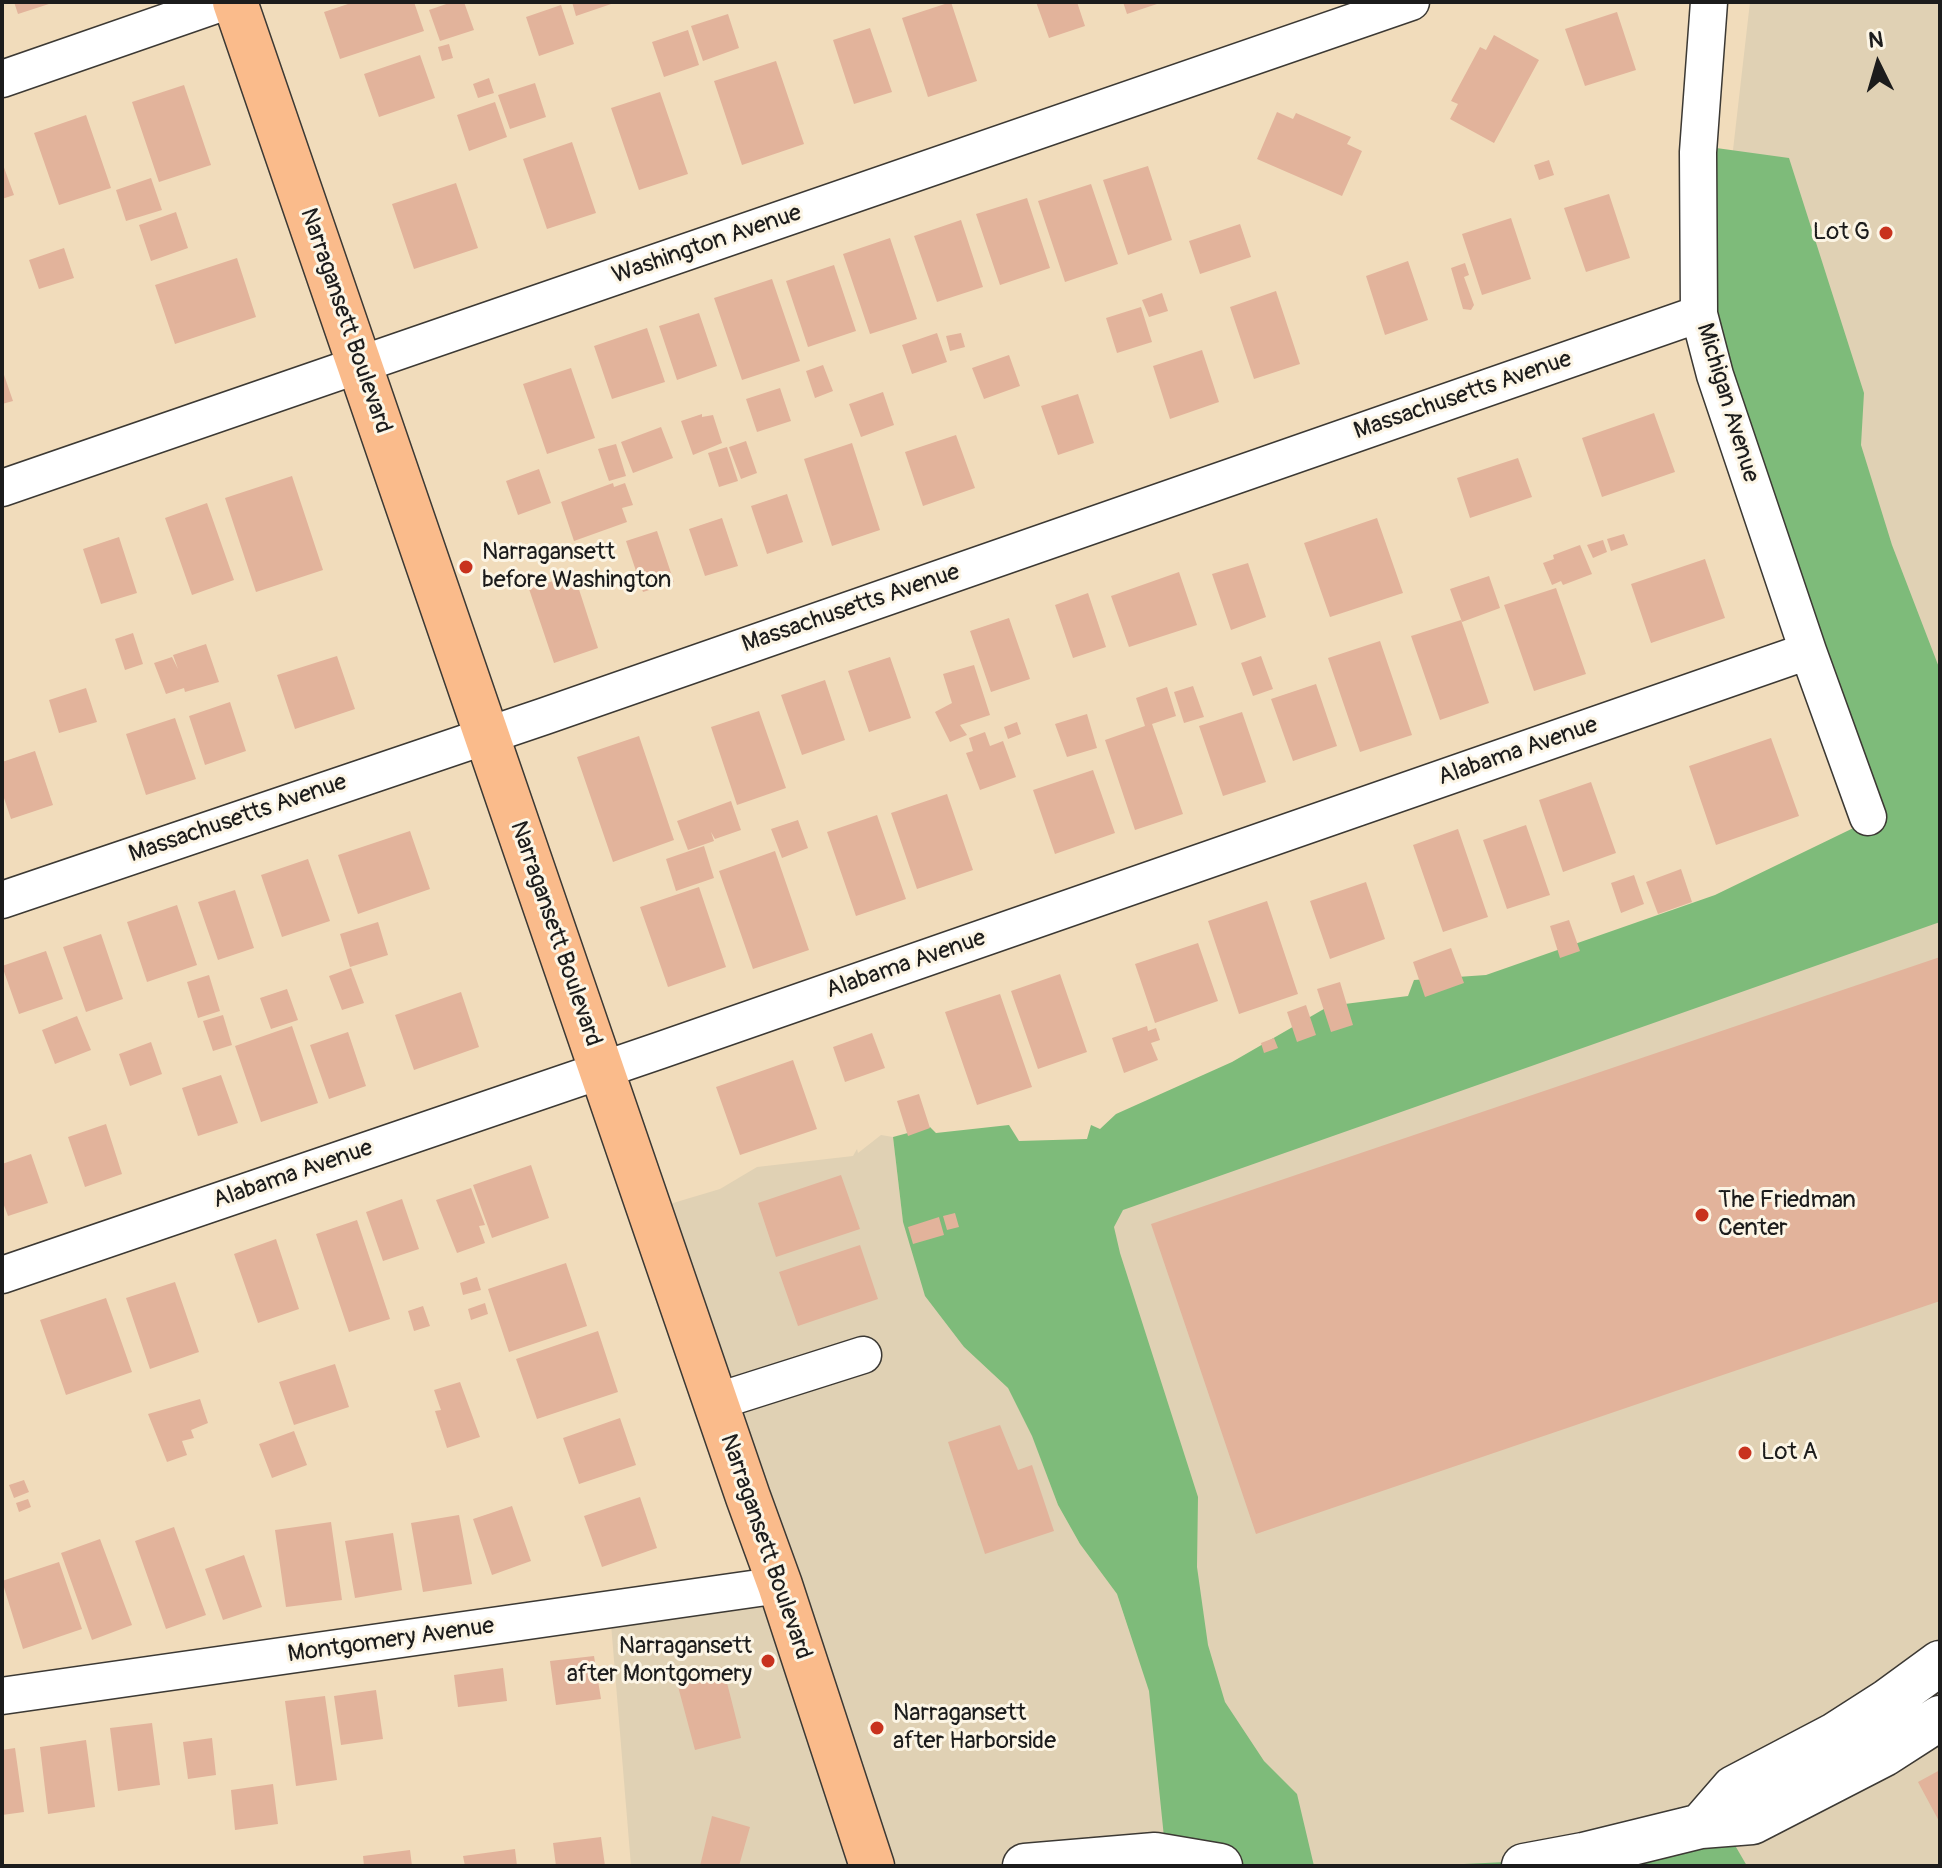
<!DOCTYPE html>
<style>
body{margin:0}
#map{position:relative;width:1942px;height:1868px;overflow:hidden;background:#f1dcbb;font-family:Pangolin,sans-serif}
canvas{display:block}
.frame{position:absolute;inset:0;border:4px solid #1c1c1c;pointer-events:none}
.north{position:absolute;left:1838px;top:24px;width:80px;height:80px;-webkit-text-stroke:6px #fcf5e5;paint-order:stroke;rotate:355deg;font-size:22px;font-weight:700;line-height:32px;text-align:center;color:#1c1c1c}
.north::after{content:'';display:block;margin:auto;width:28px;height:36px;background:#1c1c1c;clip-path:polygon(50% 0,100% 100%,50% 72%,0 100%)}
</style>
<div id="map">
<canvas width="1942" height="1868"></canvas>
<div class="frame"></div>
<div class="north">N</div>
</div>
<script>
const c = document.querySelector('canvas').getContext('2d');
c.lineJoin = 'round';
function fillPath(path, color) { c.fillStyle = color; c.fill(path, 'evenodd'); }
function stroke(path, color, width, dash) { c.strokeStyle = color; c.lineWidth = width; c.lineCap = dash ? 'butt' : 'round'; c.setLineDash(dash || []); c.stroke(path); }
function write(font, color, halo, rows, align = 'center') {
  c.font = font + ' Pangolin,sans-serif'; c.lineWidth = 6; c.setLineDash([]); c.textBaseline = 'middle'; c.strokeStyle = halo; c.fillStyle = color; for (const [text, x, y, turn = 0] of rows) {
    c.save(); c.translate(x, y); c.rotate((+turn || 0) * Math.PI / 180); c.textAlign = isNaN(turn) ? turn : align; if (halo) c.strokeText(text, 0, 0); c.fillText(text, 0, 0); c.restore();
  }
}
fillPath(new Path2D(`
 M1750,2H1940V1866H631L611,1624L785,1602L653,1209L720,1189L757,1167L853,1156L857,1149L858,1153L881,1135L893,1137L903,1222L964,1347L1008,1388L1032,1435L1058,1505L1080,1544L1117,1594L1134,1646L989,1187L1899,832L1733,150Z`), '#e0d1b4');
fillPath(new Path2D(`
 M1709,147L1789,158L1864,393L1861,445L1892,545L1940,670V922L1123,1210L1114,1227L1120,1253L1198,1497L1197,1567L1208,1645L1225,1702L1264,1761L1297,1794L1314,1866H1013L1165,1847L1149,1691L1117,1594L1080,1544L1058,1505L1032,1436L1008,1388L964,1347L925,1296L903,1222L893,1137L930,1127L936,1133L1009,1125L1019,1141L1087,1139L1091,1125L1100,1129L1116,1114L1232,1062L1329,1006L1408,996L1414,980L1486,975L1715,895L1872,819L1708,344Z
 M1718,1816L1747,1866H1422L1548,1860Z`), '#7ebb7a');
fillPath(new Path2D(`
 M14,2H52V3L18,14Z
 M354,2H414L424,31L340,59L324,12Z
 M452,2H464L474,30L440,41L429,10Z
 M572,2H617L576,16Z
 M951,2L977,81L928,97L902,18Z
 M1036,2H1077L1085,26L1049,38Z
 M1123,2H1160V3L1127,14Z
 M561,5L574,44L539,56L526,17Z
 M1617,12L1636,70L1585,86L1565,29Z
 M728,14L739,48L703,61L691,26Z
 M870,28L892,92L854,104L833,40Z
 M688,30L699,65L664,77L652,42Z
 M1494,35L1539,60L1494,143L1450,119L1458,104L1451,101L1480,47L1486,50Z
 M449,44L453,58L442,61L438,47Z
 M420,55L435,98L379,117L364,74Z
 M776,61L804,144L742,165L714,81Z
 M489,78L494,93L478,98L473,84Z
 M535,83L546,117L510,129L498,95Z
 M184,85L211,165L159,182L132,102Z
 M660,92L688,174L639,190L611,108Z
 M495,102L507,137L469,151L457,115Z
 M1277,112L1293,119L1296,113L1351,137L1347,144L1362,151L1342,196L1257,159Z
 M86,115L111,188L59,205L34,133Z
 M572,142L596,213L547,229L523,159Z
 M1549,160L1554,175L1539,180L1534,165Z
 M2,162L14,195L2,199Z
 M1148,166L1172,240L1128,255L1103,180Z
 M151,178L162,210L126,221L116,190Z
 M456,183L478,248L414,269L392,204Z
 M1091,184L1118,264L1065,282L1038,201Z
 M1609,194L1630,258L1586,272L1564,208Z
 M1027,198L1050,268L1000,285L976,214Z
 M176,212L188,248L151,261L139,225Z
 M1511,218L1531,279L1482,295L1462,234Z
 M961,220L983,287L937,302L914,236Z
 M1240,224L1251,257L1200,274L1189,241Z
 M890,238L917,319L870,334L843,254Z
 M64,248L74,278L39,289L29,260Z
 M237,258L256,317L175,344L155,285Z
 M1408,261L1428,320L1385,335L1366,276Z
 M1465,263L1469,275L1464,277L1474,305L1471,310L1463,309L1451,268Z
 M834,265L856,331L808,347L786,281Z
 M772,279L800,361L742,380L714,298Z
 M1276,291L1300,364L1254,379L1230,307Z
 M1162,293L1168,311L1149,317L1142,300Z
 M1141,307L1152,342L1117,353L1106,318Z
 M699,313L717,366L677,380L659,326Z
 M647,328L665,382L612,399L594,346Z
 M937,333L947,362L912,374L902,345Z
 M961,333L965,347L950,351L946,336Z
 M1202,350L1219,402L1170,419L1153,366Z
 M1009,355L1020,386L984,399L972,368Z
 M823,365L833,391L815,398L806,371Z
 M571,368L595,438L547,454L523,384Z
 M2,369L13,401L2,404Z
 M780,388L791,421L757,432L746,399Z
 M883,392L894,425L861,437L849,404Z
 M1078,394L1094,443L1058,455L1041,406Z
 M1654,413L1675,472L1602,497L1582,438Z
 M702,414V417L713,415L722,443L693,455L681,421Z
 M661,427L673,458L633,473L621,442Z
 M956,435L975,488L923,506L905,452Z
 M746,441L757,473L741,479L729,447Z
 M852,443L880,530L832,546L804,459Z
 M616,444L626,476L609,481L598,449Z
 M727,447L738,481L719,487L708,453Z
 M1518,458L1532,497L1470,518L1457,478Z
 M539,469L551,503L518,515L506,481Z
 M292,476L323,570L256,592L225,498Z
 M613,483L614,487L625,483L633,505L622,508L627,522L574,541L561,502Z
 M787,494L803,542L767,554L751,506Z
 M207,503L234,580L192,595L165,518Z
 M722,518L738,566L705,576L689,529Z
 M1377,518L1403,593L1330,617L1304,543Z
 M657,531L674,582L643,592L626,541Z
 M1624,534L1628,545L1611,551L1607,539Z
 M119,537L137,593L101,604L83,549Z
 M1603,540L1607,552L1593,558L1587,545Z
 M1580,545L1592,574L1563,585L1561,581L1552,585L1543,563L1554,559L1553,555Z
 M1705,559L1725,618L1651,643L1631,584Z
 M1248,563L1266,617L1231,630L1212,574Z
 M1179,572L1197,625L1129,647L1111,596Z
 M574,574L598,648L554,663L529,589Z
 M1489,576L1500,608L1462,622L1450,589Z
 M1556,588L1586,674L1534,691L1504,605Z
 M1088,593L1106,647L1073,658L1055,605Z
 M1009,618L1030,679L991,692L970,631Z
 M1461,620L1489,703L1440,720L1411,636Z
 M133,633L143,664L125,670L115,639Z
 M1380,641L1412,735L1360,752L1328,658Z
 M206,644L219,682L185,692L184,688L166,694L154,663L172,657L178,669L173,655Z
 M337,656L355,709L295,729L277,675Z
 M1261,656L1273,689L1253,696L1241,663Z
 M890,657L911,718L869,732L848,671Z
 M974,665L990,715L960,725L967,735L950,742L935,712L952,703L943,674Z
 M825,680L845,740L802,755L781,695Z
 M1316,684L1337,746L1293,761L1271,699Z
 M1193,686L1204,717L1184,723L1174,692Z
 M1167,687L1176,716L1152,724L1183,814L1135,830L1105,740L1145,726L1136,698Z
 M86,688L97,722L59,733L49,700Z
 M230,702L246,751L205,765L189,716Z
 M759,711L786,788L737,805L711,727Z
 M1242,712L1266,782L1223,796L1199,726Z
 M1087,714L1097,748L1067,757L1055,724Z
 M175,718L196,779L146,795L126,734Z
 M1017,722L1021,734L1008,739L1004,727Z
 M985,732L990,746L1003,741L1016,777L980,790L966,753L973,751L969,738Z
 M639,736L674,840L613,862L577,757Z
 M1771,738L1799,816L1716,845L1689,766Z
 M35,751L53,805L11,819L2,792V762Z
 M1093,770L1115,833L1055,854L1033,790Z
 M1591,782L1616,853L1563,872L1539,800Z
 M947,794L973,870L917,889L891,813Z
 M731,801L741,830L715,839L711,832L714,841L688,850L677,821Z
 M877,815L906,899L856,916L827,832Z
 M798,820L808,848L782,858L771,829Z
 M1526,825L1550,895L1507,909L1483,840Z
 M1458,829L1488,917L1443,932L1413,845Z
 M410,831L430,889L358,914L338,855Z
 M704,846L714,878L676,891L666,859Z
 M775,851L809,950L753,969L719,871Z
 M308,859L330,921L282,937L261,875Z
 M1681,869L1692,902L1658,914L1646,882Z
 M1634,875L1644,904L1621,913L1611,883Z
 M1366,882L1385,939L1330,959L1310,901Z
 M699,887L726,967L668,987L640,907Z
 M235,890L254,948L218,960L198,902Z
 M1267,901L1298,994L1239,1014L1208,921Z
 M177,905L197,965L147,982L127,922Z
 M1569,920L1580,951L1560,958L1550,926Z
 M378,922L388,955L350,967L340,934Z
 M101,934L123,999L86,1012L63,947Z
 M1198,943L1218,1001L1155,1023L1135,964Z
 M1451,948L1464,983L1425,997L1413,962Z
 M46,951L63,999L19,1014L2,966Z
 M1940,957V1301L1256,1534L1151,1224Z
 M351,968L364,1003L342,1010L329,976Z
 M1060,974L1087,1052L1038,1069L1011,991Z
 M209,975L220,1011L198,1018L187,982Z
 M1340,982L1353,1025L1331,1032L1317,989Z
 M287,989L298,1020L271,1029L260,998Z
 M461,992L479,1047L414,1070L395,1015Z
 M1000,994L1032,1087L977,1105L945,1012Z
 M1306,1005L1316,1035L1297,1042L1287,1012Z
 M223,1015L232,1045L213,1051L203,1021Z
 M77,1016L91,1050L55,1064L42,1030Z
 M292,1026L318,1103L261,1122L235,1046Z
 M1147,1026L1148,1031L1156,1028L1160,1040L1151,1043L1158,1060L1124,1073L1112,1038Z
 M348,1032L366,1086L329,1099L310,1045Z
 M872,1033L885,1068L845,1082L833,1047Z
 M1274,1038L1278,1048L1264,1053L1261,1043Z
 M151,1042L162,1074L130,1086L119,1054Z
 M793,1060L817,1129L740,1155L716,1087Z
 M221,1075L238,1123L198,1136L182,1088Z
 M919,1094L930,1128L908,1136L897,1101Z
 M106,1124L122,1174L85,1187L68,1137Z
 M31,1154L48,1203L8,1216L2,1200V1164Z
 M531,1165L549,1218L492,1238L473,1185Z
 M841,1175L860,1229L776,1257L758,1203Z
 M471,1188L485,1225L479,1226L485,1243L457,1253L436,1200Z
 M402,1199L419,1249L383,1261L366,1212Z
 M955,1213L959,1227L947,1230L943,1216Z
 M939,1217L944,1235L913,1244L908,1227Z
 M357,1220L390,1319L349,1332L316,1234Z
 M276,1239L299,1309L258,1323L234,1254Z
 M860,1245L878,1299L798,1326L779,1272Z
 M566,1263L587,1326L509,1352L488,1289Z
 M477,1277L481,1290L463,1295L460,1283Z
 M175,1282L199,1352L150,1369L126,1298Z
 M106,1298L132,1372L66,1395L40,1320Z
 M485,1303L488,1314L471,1320L468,1309Z
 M423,1306L430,1326L414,1331L408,1311Z
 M598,1331L618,1392L537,1419L516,1359Z
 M335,1364L349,1407L294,1425L279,1382Z
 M460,1382L480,1437L447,1448L435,1411L441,1410L434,1390Z
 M200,1399L208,1423L191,1430L194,1438L182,1441L187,1455L167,1462L148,1414Z
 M620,1418L636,1465L579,1484L563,1438Z
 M1000,1425L1018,1470L1032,1465L1054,1531L985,1554L948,1442Z
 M294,1431L307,1465L272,1478L259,1444Z
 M24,1480L29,1492L14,1498L9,1485Z
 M640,1497L657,1548L602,1567L584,1516Z
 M28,1499L31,1507L19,1512L16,1503Z
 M512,1506L531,1561L492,1575L473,1519Z
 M459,1515L472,1584L423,1592L411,1523Z
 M331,1522L342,1600L286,1607L275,1530Z
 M174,1527L206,1615L166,1629L135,1541Z
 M393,1533L402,1590L355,1598L345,1541Z
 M100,1539L132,1625L92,1640L61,1553Z
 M244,1555L262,1607L223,1620L205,1569Z
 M59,1562L82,1629L23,1649L2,1581Z
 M594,1656L601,1699L556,1705L550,1661Z
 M723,1667L741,1738L695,1750L676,1679Z
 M503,1668L507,1701L458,1707L454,1675Z
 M376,1690L383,1739L341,1745L334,1696Z
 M325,1696L337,1780L296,1786L285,1701Z
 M152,1723L160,1785L118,1791L110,1728Z
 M212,1738L216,1775L188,1779L183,1742Z
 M86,1740L95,1807L48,1814L40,1747Z
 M15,1748L24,1812L2,1815V1750Z
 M1940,1770V1823L1918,1782Z
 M273,1784L278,1824L235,1830L231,1790Z
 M712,1816L750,1827L739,1866H700Z
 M601,1837L605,1866H556L553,1843Z
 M515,1849L517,1866H465L463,1856Z
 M410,1850L412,1866H364L363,1856Z`), '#e2b39b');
const minor = new Path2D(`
 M1709,2L1698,152L1699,314L1715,375L1808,651L1868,817
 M2,79L224,2
 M2,488L1411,2
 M2,900L545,716L1699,314
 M2,1275L661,1050L1808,651
 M715,1402L863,1355
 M2,1696L780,1585`);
const tertiary = new Path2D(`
 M1701,1826L1734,1788L1835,1735L1888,1701L1940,1663
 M1025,1866L1155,1855L1220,1866
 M1524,1866L1583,1855L1701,1826L1752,1822L1884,1754L1940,1718`);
const primary = new Path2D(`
 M235,2L748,1497L780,1585L872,1866`);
stroke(minor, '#3c3934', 39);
stroke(tertiary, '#3c3934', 47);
stroke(primary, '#3c3934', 47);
stroke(minor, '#fff', 36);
stroke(tertiary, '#fff', 44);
stroke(primary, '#fabb8b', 44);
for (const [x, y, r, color] of [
 [1886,233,8,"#c8321e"],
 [466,567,8,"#c8321e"],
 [1702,1215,8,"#c8321e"],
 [1745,1453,8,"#c8321e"],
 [768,1661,8,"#c8321e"],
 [877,1728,8,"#c8321e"]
]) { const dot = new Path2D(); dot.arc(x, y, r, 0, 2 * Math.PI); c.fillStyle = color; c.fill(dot); stroke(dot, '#fcf5e5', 3); }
write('24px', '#1c1c1c', '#fcf5e5', [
 ["Lot G",1870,233,"right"],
 ["Narragansett",482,553],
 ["before Washington",482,581],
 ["The Friedman",1718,1201],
 ["Center",1718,1229],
 ["Lot A",1761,1453],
 ["Narragansett",752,1647,"right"],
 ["after Montgomery",752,1675,"right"],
 ["Narragansett",893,1714],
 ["after Harborside",893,1742]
], 'left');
write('24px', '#1c1c1c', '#fcf5e5', [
 ["Washington Avenue",707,245,-19],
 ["Narragansett Boulevard",345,321,71],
 ["Massachusetts Avenue",1463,396,-19],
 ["Michigan Avenue",1727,403,73],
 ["Massachusetts Avenue",851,609,-19],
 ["Alabama Avenue",1518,752,-19],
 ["Massachusetts Avenue",238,819,-19],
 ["Narragansett Boulevard",555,934,71],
 ["Alabama Avenue",906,965,-19],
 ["Alabama Avenue",293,1175,-19],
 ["Narragansett Boulevard",765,1547,71],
 ["Montgomery Avenue",391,1641,-8]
]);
</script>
